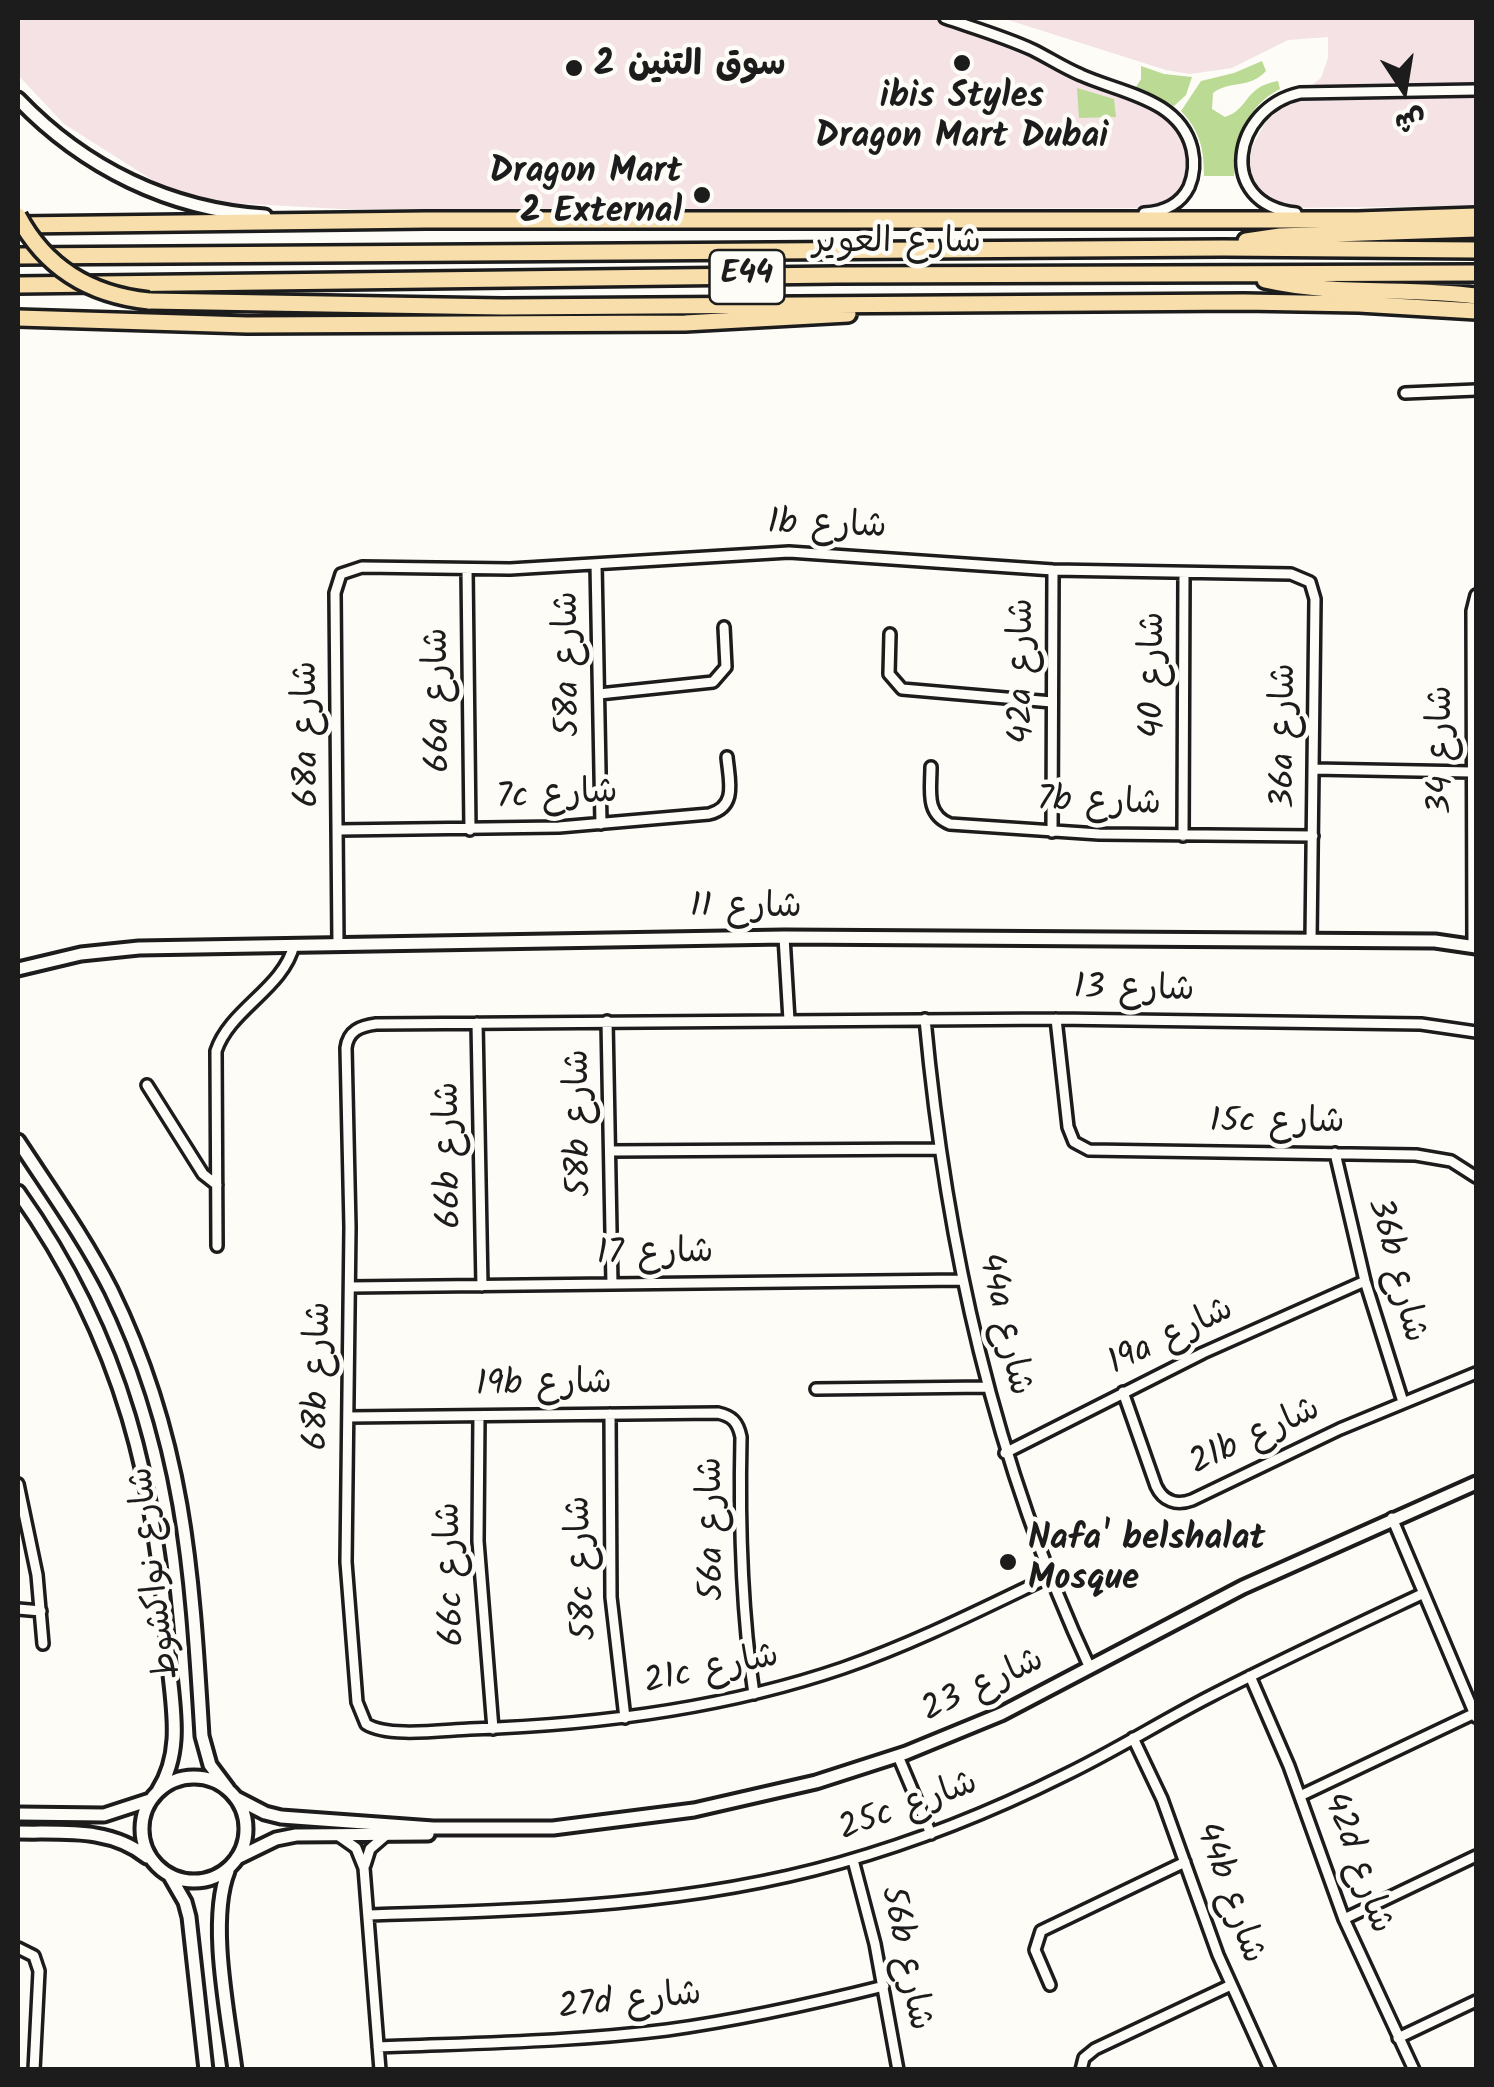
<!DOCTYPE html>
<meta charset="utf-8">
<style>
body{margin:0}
#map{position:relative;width:1494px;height:2087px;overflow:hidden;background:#fdfcf7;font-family:Kalam,"Playpen Sans Arabic",sans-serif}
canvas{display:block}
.frame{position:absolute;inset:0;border:20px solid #1c1c1c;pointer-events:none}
.north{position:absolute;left:1354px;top:40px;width:100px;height:100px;-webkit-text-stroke:8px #fdfcf7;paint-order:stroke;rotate:168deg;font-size:28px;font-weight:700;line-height:40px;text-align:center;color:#1c1c1c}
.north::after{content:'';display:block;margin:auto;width:35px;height:45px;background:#1c1c1c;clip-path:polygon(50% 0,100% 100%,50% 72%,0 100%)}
</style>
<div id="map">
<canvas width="1494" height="2087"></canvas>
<div class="frame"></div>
<div class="north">ش</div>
</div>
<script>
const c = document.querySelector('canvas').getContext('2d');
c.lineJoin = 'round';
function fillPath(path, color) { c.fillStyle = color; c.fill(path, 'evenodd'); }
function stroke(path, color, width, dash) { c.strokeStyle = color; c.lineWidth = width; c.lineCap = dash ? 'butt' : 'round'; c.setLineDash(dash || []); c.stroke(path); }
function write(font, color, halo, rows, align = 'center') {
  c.font = font + ' Kalam,"Playpen Sans Arabic",sans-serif'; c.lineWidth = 9; c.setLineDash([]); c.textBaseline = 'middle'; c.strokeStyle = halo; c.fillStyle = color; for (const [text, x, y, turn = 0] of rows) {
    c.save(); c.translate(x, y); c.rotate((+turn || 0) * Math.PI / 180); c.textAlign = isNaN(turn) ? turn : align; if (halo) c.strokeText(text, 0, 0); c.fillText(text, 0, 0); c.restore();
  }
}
fillPath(new Path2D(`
 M18,18H930L1158,98L1176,112L1191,130L1197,144L1201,172L1190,201L1177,208L341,209L214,202L165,188L64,124L18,75Z
 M1002,18H1476V206L1281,208L1264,197L1249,170L1252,147L1266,121L1321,78L1328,58V37L1288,40L1232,68L1190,74L1166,70Z`), '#f4e2e4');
fillPath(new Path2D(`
 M1262,61L1266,71C1250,89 1230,80 1213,93L1212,109L1225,117C1250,109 1243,87 1278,81L1280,89C1245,107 1238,138 1234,176H1204C1204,149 1200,131 1181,111L1201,81L1234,73Z
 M1141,66L1164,74L1192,77L1186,95L1174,106L1136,87L1141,79Z
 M1077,88L1114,99L1116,117L1079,118Z`), '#bbdb94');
const minor = new Path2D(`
 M945,18C974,28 1005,37 1033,50C1049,58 1064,68 1081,75C1121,93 1180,99 1192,149C1195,162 1194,175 1189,187C1180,205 1163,212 1144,213
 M1296,213C1215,204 1232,108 1300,93L1476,90
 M1405,393L1476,390
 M596,564L601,824
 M467,569L470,830
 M890,634L889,674L902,689L1052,702
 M599,694L713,682L726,667L724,627
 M931,767C931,790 925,814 950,824L1099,834L1313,836
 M1314,769L1471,772
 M339,830L559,827L709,814C738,807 729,780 727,757
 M1052,832L1053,570
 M1183,836L1184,573
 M784,937L789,1020
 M338,944L335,593L341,574L362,567L510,569L789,552L1053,570L1291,574L1310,582L1315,599L1311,940
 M1473,946L1472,611L1476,595
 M925,1019C946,1245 994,1462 1090,1668
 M1056,1019L1068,1127L1074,1142L1089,1150L1416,1155L1451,1161L1476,1177
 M607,1021L612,1284
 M477,1023L482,1286
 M147,1085L203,1174L217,1185
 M611,1151L939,1149
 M1335,1153L1365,1281L1403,1402
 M217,1246L216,1051C230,1009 283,989 294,945
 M350,1287L961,1280
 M816,1389L987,1387
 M1123,1392L1156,1486C1163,1501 1176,1506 1192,1500L1340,1429L1476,1373
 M610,1414L611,1597L625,1718
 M479,1416L478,1541L493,1729
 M348,1417L718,1413C732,1416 738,1422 741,1437C739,1524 741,1608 754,1694
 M1005,1453L1203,1353L1365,1281
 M18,1484L37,1575L43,1644
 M1392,1518L1476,1717
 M1051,1576C982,1609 915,1643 843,1668C723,1709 597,1725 470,1729C443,1730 388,1738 366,1724L357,1702L346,1562L350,1227L346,1048C348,1031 360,1026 376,1024L1056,1019L1421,1024L1476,1032
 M18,1609L41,1611
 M1250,1676L1289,1766L1344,1919L1414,2070
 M1133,1738L1162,1799L1218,1955L1270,2070
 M898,1756L931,1834
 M1300,1796L1475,1713
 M339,1836L356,1848L364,1868L380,2070
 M853,1860L875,1944L898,2070
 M365,1865L370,1849L385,1836
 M368,1915C528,1910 685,1907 840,1863C918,1841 993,1811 1065,1775C1115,1751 1162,1721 1211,1696C1281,1660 1352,1627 1422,1594
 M1344,1919L1476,1856
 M18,1948L34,1956L39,1971L34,2070
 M1050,1985L1035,1950L1041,1931L1185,1862
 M1398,2038L1476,2001
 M378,2047C474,2043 571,2042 667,2030C740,2020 812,2004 884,1986
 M1081,2070L1084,2058L1095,2049L1231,1985`);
const tertiary = new Path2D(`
 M18,99C84,168 170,210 265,216
 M18,969L81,954L139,948L784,937L1435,941L1476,947
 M18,1141C50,1190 84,1237 111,1290C185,1441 192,1573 202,1736L210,1765L228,1789
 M18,1192C124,1341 157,1486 169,1665C173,1708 183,1752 158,1791
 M142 1829a52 52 0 1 1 104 0a52 52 0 1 1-104 0Z
 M236,1798L265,1813L281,1817L433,1828H553L694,1810L816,1782L906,1753L1001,1714L1243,1587L1476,1483
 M18,1814L104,1815L150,1800
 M18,1832C63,1833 110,1827 147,1857
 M237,1858L276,1839L296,1835L428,1834
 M228,1871C208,1921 228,2014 235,2070
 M170,1876L185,1902L189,1917L206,2070`);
const primary = new Path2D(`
 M18,225L426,220H1358L1476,216
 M149,301L502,307L1244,302L1359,304L1476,311
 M18,318L247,325L685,323L848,314`);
const trunk = new Path2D(`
 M1246,241L1280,236L1476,229
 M18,256L1223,248L1476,250
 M1265,280C1334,296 1407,287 1476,296
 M18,285L837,275L1476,273`);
stroke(minor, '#1c1c1c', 16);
stroke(tertiary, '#1c1c1c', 19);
stroke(primary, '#1c1c1c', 22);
stroke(trunk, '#1c1c1c', 22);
stroke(minor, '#fdfcf7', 9);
stroke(tertiary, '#fdfcf7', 11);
stroke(primary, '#f8deab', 15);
stroke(trunk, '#f8deab', 15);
const primaryBridge = new Path2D(`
 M18,216C46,269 91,295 149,301`);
stroke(primaryBridge, '#1c1c1c', 22, []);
stroke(primaryBridge, '#f8deab', 15);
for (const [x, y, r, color] of [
 [962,63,10,"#1c1c1c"],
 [574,68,10,"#1c1c1c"],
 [702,195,10,"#1c1c1c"],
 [1008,1562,10,"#1c1c1c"]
]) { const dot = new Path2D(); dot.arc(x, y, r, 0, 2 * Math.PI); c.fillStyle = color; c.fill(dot); stroke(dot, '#fdfcf7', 4); }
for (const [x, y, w] of [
 [747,277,75]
]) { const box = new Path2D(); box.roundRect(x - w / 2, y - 27, w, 54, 8); c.fillStyle = '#fdfcf7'; c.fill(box); stroke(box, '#1c1c1c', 2.5); }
write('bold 32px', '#1c1c1c', null, [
 ["E44",747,277]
]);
write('bold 35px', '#1c1c1c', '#fdfcf7', [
 ["سوق التنين 2",594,68],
 ["ibis Styles",962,100,"center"],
 ["Dragon Mart Dubai",962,140,"center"],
 ["Dragon Mart",682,175,"right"],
 ["2 External",682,215,"right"],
 ["Nafa' belshalat",1028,1542],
 ["Mosque",1028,1582]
], 'left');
write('35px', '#1c1c1c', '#fdfcf7', [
 ["شارع العوير",897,245],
 ["1b شارع",827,528,2],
 ["58a شارع",571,664,-91],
 ["42a شارع",1025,671,-90],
 ["شارع 40",1156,675,-90],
 ["66a شارع",441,700,-91],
 ["68a شارع",310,734,-91],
 ["36a شارع",1287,736,-90],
 ["شارع 34",1444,750,-90],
 ["7c شارع",557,798,-3],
 ["7b شارع",1099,805,2],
 ["شارع 11",746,910],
 ["شارع 13",1134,992,1],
 ["58b شارع",582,1123,-91],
 ["15c شارع",1277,1125],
 ["66b شارع",452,1155,-91],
 ["شارع 17",655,1256,-1],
 ["36b شارع",1394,1271,75],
 ["44a شارع",1002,1325,77],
 ["19a شارع",1172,1339,-26],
 ["68b شارع",321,1376,-89],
 ["19b شارع",544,1387,-1],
 ["21b شارع",1256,1439,-25],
 ["56a شارع",715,1529,-91],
 ["58c شارع",585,1568,-93],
 ["شارع نواكشوط",157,1573,-97],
 ["66c شارع",454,1574,-92],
 ["21c شارع",712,1672,-12],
 ["شارع 23",984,1688,-25],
 ["25c شارع",909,1809,-20],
 ["42d شارع",1355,1864,70],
 ["44b شارع",1227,1894,70],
 ["56b شارع",903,1959,78],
 ["27d شارع",630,2004,-6]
]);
</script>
